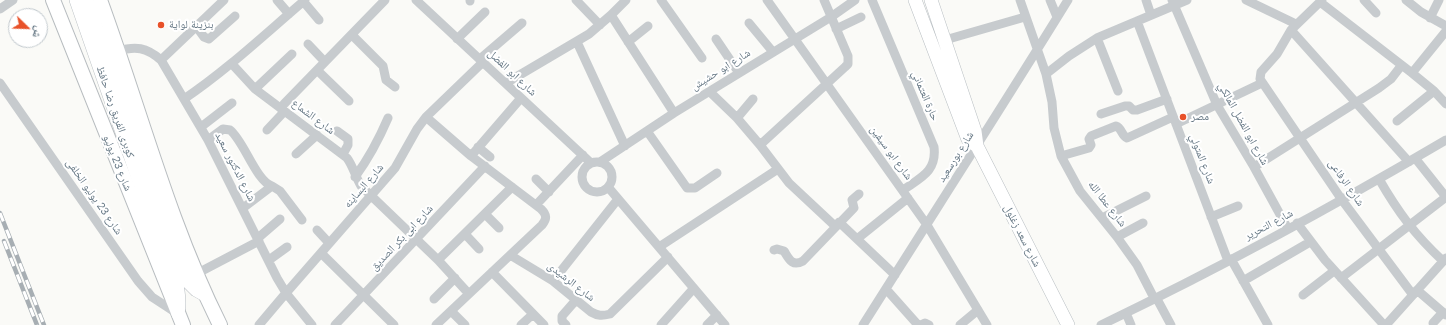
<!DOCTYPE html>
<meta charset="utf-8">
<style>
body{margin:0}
#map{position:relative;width:1446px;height:325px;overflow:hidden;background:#fafaf7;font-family:Arial,"Noto Naskh Arabic",sans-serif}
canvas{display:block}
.north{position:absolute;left:8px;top:8px;width:40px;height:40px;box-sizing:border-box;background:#fff;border:1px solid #c1c8cd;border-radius:50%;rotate:113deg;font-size:11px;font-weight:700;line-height:16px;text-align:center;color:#647683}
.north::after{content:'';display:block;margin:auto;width:14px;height:18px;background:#e85129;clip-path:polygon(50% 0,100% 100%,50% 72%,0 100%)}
</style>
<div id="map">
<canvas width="1446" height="325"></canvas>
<div class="north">ش</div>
</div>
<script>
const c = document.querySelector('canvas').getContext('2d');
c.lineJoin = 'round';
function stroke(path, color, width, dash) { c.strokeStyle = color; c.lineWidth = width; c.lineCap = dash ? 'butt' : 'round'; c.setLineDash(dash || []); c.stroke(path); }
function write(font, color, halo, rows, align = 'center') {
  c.font = font + ' Arial,"Noto Naskh Arabic",sans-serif'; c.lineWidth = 4; c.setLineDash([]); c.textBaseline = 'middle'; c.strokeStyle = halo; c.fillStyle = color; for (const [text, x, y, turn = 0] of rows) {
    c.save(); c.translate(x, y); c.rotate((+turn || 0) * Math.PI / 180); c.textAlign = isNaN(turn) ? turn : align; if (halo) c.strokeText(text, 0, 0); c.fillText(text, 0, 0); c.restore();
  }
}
const secondary = new Path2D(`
 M76,0C100,70 124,140 149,210C160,243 184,279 178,314
 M87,0L142,158L168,228L182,271L187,281L196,290L205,295
 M915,0L967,137L969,141L977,146
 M931,0L975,131L977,146L1068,325`);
const primary = new Path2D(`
 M53,0L183,325
 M100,0C140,109 168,221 220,325`);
stroke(secondary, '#b9bfc3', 14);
stroke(primary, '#b8bdc0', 16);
stroke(new Path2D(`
 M277,0L289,14
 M416,0L591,163
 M470,0V1
 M576,0L600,25
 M661,0L702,58
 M767,0L927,225L987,325
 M872,0L934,147C937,172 920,178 903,190
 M1020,0L1046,74L1052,102L1054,128L1061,156L1080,191L1117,237L1137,265L1154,298
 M1050,0L1057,17
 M1146,0L1151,15
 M1172,0L1217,105L1254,167L1288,229
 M1246,0L1296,24
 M1322,0L1291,30L1277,54L1261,72L1260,79L1342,200L1413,295
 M1364,0L1376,13
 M1406,0L1421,12L1446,26
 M303,1L319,20
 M1320,2L1412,73L1434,91L1446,104
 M0,9L13,0
 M611,15L674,113
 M1430,18L1439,0
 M1137,21L1228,261
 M749,23L773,52
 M196,26L204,37L209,39L235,16
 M836,29L861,17
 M1291,30L1409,162
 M352,35L383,66L386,80L395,87
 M1097,38L1118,91
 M457,39L485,12
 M716,39L739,73
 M945,40L1025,17
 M577,42L625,146
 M628,42L648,26
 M308,44L325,62
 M117,51C136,46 146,47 161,60L208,140L277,278L286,293L312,325
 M480,59L522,23
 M161,60L224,0
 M232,64L255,89L347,158C353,166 355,176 361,186L438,260L469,294
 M317,70L349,101
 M1412,73L1446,31
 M1046,74L1069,56L1097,38L1187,0
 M0,83L138,281L152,297L178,314
 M506,83L589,34L611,15L626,0
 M255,89L292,54
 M710,92L737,118L760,145L789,183L835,226
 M184,99C227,70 265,34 305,0
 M1101,114L1125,106H1129L1133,110H1137L1167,99
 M426,117L471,156L541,209C547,215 547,219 542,225L436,325
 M737,118L753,99
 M1397,121L1434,91
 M1176,124L1262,83
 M201,127L232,103
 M267,130L282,114V107L284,104L385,0
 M337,131L348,139V145L343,154
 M647,131L687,188H695L717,173
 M208,140L223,129L230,130C244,141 256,181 272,186
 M760,145L845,67L848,64V56L824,0
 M478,147L490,157
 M296,154L317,135
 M471,156L521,98
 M1061,156L1089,148L1091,145L1089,139L1091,136L1116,126C1122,128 1121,135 1127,138L1173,117
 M1415,158L1446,197
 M600,162L674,113L831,17L855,0
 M582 177a15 15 0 1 1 30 0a15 15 0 1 1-30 0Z
 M1254,167L1379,88L1391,79L1401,66
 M355,177C369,158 379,139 388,118
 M536,179L549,192
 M1379,179C1398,212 1415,235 1443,261
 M608,187L725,325
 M536,205L583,155
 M243,208L272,186L280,191L302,220
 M485,214L499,228
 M1211,217L1238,206
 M1102,218L1146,196
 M839,222L895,275
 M1297,223L1325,260L1384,325
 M317,230L329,243
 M465,234L479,249
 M1117,237L1143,223
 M258,238L280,219
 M857,239L908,198
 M659,247L778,169
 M774,250L777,249L784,251C789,259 792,267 803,261L854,208L852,200L859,194
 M321,253L394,325
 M510,255L553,281L591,312C598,316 602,316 610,314L668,257
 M1231,259L1268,325
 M269,260L287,247
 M438,260L512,187
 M492,272L544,325
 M196,274L259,241
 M1341,278L1446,197
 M553,281L618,199
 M1243,281L1310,242
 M886,289L918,325
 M1417,290L1446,315
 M1303,295L1334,271
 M1156,297L1171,325
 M434,299L455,278
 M451,311L465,325
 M1126,313L1131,325
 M1433,323L1443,312
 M259,325L286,293L395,168L417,129L426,117L483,62
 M335,325L485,166
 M521,325L533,314
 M566,325L562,321V316L576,300
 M661,325L694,288
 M707,325L717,315
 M863,325C931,217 1001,109 1068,0
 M921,325L925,323L929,325
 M960,325L978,310
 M1101,325C1218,269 1334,206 1446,140
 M1386,325L1446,258`), '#c7cbce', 9);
stroke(secondary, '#fff', 13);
stroke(primary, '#fff', 14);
const rail = new Path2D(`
 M0,213L44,325
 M4,241L37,325`);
stroke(rail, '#a7aeb3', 4.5);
stroke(rail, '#fff', 3, [9]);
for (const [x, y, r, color] of [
 [161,25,4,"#e85129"],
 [1183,117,4,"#e85129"]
]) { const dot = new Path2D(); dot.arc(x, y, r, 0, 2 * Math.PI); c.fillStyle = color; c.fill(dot); stroke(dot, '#fff', 1.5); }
write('11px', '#647683', '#fff', [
 ["بنزينة لواية",169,25],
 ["مصر",1191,117]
], 'left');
write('11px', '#647683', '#fff', [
 ["شارع ابو حشيش",721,70,-32],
 ["شارع ابو الفضل",512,73,43],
 ["حارة العتماني",925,96,67],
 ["كوبرى الفريق رضا حافظ",115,112,71],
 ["شارع الشماع",313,117,37],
 ["شارع ابو الفضل المالكي",1243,124,61],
 ["شارع ابو سيفين",891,153,54],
 ["شارع بورسعيد",956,157,-58],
 ["شارع المتولي",1202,159,69],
 ["شارع 23 يوليو",117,163,68],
 ["شارع الدكتور سعيد",235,167,63],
 ["شارع الرفاعى",1346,183,55],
 ["شارع البساينه",364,186,-49],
 ["شارع 23 يوليو الخلفى",94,197,55],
 ["شارع عطا الله",1107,204,52],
 ["شارع التحرير",1269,225,-28],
 ["شارع سعد زغلول",1022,236,63],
 ["شارع ابى بكر الصديق",402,238,-47],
 ["شارع الرشيدى",571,282,38]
]);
</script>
